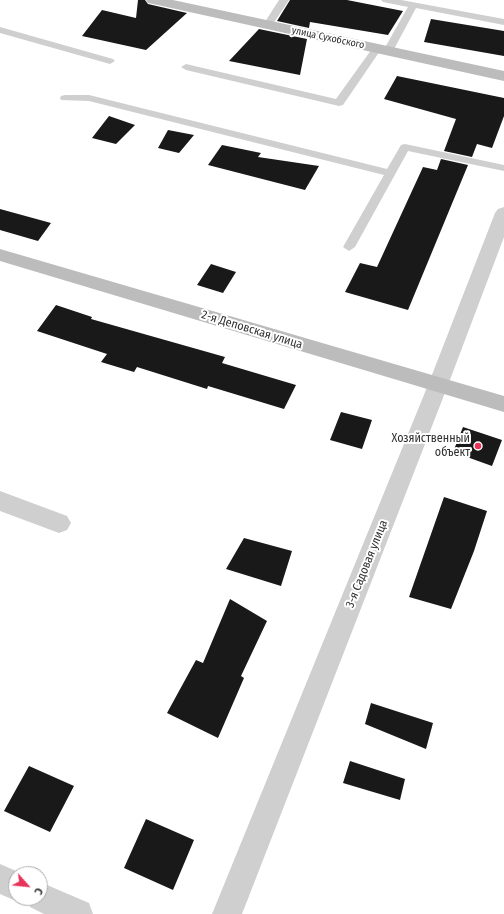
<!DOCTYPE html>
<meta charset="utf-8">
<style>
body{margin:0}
#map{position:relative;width:504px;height:914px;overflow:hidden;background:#fff;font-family:"Fira Sans Condensed",sans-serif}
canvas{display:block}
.north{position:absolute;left:8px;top:866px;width:40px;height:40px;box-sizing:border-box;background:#fff;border:1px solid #adadad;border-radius:50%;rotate:117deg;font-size:11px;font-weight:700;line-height:16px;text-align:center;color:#323232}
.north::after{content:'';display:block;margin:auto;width:14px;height:18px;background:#e83459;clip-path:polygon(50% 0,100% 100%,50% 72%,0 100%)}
</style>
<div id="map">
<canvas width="504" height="914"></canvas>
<div class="north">С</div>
</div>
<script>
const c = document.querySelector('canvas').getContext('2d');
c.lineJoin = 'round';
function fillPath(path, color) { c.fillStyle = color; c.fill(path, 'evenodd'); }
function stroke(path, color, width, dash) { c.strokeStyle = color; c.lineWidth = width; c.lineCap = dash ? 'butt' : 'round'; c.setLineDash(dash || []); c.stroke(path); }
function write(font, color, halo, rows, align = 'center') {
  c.font = font + ' "Fira Sans Condensed",sans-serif'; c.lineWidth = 4; c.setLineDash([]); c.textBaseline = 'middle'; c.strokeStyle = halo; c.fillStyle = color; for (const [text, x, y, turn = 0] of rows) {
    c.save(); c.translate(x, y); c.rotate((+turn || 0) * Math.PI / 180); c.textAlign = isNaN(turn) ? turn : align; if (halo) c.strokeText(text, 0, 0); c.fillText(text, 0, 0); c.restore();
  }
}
fillPath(new Path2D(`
 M138,0H145L148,4L187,13L146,50L82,36L102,10L136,18Z
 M290,0H347L403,11L388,35L310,22L309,28L277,21Z
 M431,19L504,31V56L424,42Z
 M259,29L307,39L300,75L229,61Z
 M397,76L504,98V116L492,148L477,144L472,157L444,151L456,119L384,99Z
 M109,116L135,125L116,144L92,138Z
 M168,130L194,135L179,153L158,148Z
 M222,145L261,153L258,157L319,166L305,190L208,165Z
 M441,159L468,165L408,310L345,292L360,263L377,267L423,167L437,170Z
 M0,209L51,223L38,241L0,230Z
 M211,264L236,272L223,293L197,285Z
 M56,305L92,317L91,319L225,357L222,363L296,385L284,409L208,386L207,389L137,367L134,372L101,362L107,354L37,331Z
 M341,412L372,420L362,449L330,440Z
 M463,427L502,440L492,466L453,452Z
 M444,497L487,511L474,551L451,609L409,597Z
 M244,538L292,551L281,586L226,569Z
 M230,599L267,621L241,676L244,678L218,738L167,713L196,660L203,663Z
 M371,703L433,723L426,749L365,724Z
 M350,761L405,779L400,800L343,783Z
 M29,766L74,786L50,832L4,811Z
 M146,819L194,840L173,890L124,868Z`), '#191919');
fillPath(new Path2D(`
 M279,0H289L271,27H265L263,25Z
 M381,0H401L504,19V25L416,8L393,51L388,54L383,51L408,7L383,2Z
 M0,27L113,59L115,61L110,64L0,33Z
 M377,45L382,48L343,105L339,106L186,70L181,67L186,64L336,99L374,46Z
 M65,95H89L387,169L401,145L405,144L504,165V171L408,151L355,247L349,251L343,247L384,175L89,101L61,100L60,98L61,96Z`), '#cfcfcf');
fillPath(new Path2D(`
 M504,207V237L448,385L242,914H212L428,385L495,213L498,209Z
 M0,491L67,516L71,523L67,530L59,533L0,511Z
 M0,864L23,874H16V898H22L16,901L0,894Z
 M40,882L89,903L93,914H44L30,907L26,898H40Z`), '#cfcfcf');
fillPath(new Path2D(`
 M146,0H173L504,71V81L153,4L148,3Z
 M0,249L504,396V412L0,261Z`), '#bcbcbc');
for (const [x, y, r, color] of [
 [478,446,4,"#e83459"]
]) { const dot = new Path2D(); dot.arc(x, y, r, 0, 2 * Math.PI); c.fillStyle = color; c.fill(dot); stroke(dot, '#fff', 1.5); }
write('10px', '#323232', '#fff', [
 ["улица Сухобского",328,38,12]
]);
write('12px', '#323232', '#fff', [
 ["2-я Деповская улица",252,330,17],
 ["3-я Садовая улица",367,564,-68]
]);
write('12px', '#323232', '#fff', [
 ["Хозяйственный",470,439],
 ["объект",470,453]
], 'right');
</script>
